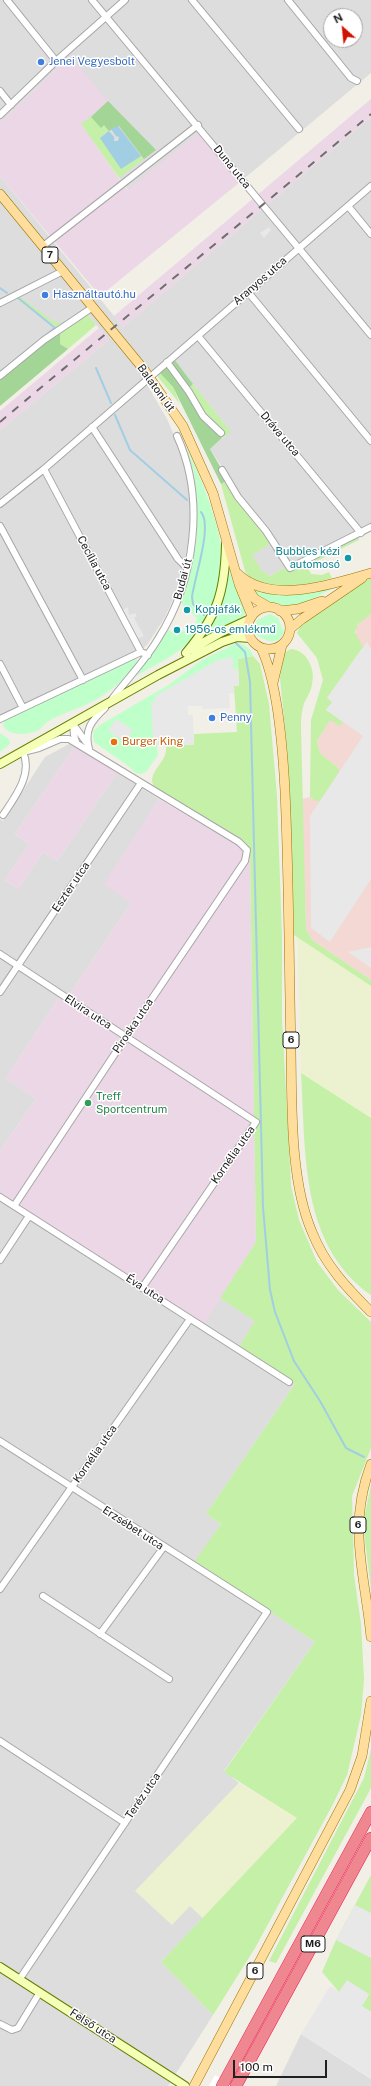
<!DOCTYPE html>
<meta charset="utf-8">
<style>
body{margin:0}
#map{position:relative;width:371px;height:2086px;overflow:hidden;background:#f1efe6;font-family:"Public Sans",sans-serif}
canvas{display:block}
.north{position:absolute;left:323px;top:8px;width:40px;height:40px;box-sizing:border-box;background:#fff;border:1px solid #a6a6a6;border-radius:50%;rotate:333deg;font-size:11px;font-weight:700;line-height:16px;text-align:center;color:#202020}
.north::after{content:'';display:block;margin:auto;width:14px;height:18px;background:#d01300;clip-path:polygon(50% 0,100% 100%,50% 72%,0 100%)}
.scale{position:absolute;left:233px;top:2060px;width:94px;height:18px;box-sizing:border-box;border:2px solid #202020;border-top:0;padding-left:5px;font-size:12px;line-height:14px;white-space:nowrap;color:#202020;-webkit-text-stroke:3px #fff;paint-order:stroke}
</style>
<div id="map">
<canvas width="371" height="2086"></canvas>
<div class="north">N</div>
<div class="scale">100 m</div>
</div>
<script>
const c = document.querySelector('canvas').getContext('2d');
c.lineJoin = 'round';
function fillPath(path, color) { c.fillStyle = color; c.fill(path, 'evenodd'); }
function stroke(path, color, width, dash) { c.strokeStyle = color; c.lineWidth = width; c.lineCap = dash ? 'butt' : 'round'; c.setLineDash(dash || []); c.stroke(path); }
function write(font, color, halo, rows, align = 'center') {
  c.font = font + ' "Public Sans",sans-serif'; c.lineWidth = 3; c.setLineDash([]); c.textBaseline = 'middle'; c.strokeStyle = halo; c.fillStyle = color; for (const [text, x, y, turn = 0] of rows) {
    c.save(); c.translate(x, y); c.rotate((+turn || 0) * Math.PI / 180); c.textAlign = isNaN(turn) ? turn : align; if (halo) c.strokeText(text, 0, 0); c.fillText(text, 0, 0); c.restore();
  }
}
fillPath(new Path2D(`
 M0,0H371V73L240,182L199,133L128,190L81,124L70,56L0,123ZM331,16H355V40H331Z
 M371,117V527L286,570L284,568L270,576L262,571L251,555L273,542L210,449L230,431L174,360L146,383L167,419L184,459L190,492L192,521L186,554L176,593L165,617L147,645L133,657L0,721V430L109,340L87,314L0,378V176L123,327Z
 M71,743L75,746L15,834L29,844L5,880L18,889L43,852L57,861L117,773L159,799L105,884L131,903L65,1001L59,997L6,1078L36,1099L0,1151V819L3,821L45,757Z
 M0,1193L203,1323L220,1298L256,1321L239,1347L295,1384L206,1514L221,1524L196,1561L315,1642L224,1771L239,1783L136,1891L190,1906L203,1918L161,1962L213,2015L168,2086H0Z
 M301,2034L371,2079V2086H276Z`), '#dedddd');
fillPath(new Path2D(`
 M371,614V980L312,940L306,929L302,799L310,797L312,799L338,768L320,753L317,741L330,720L327,698L363,648L356,637V628L361,620Z`), '#f3d8d4');
fillPath(new Path2D(`
 M70,56L108,101L81,124L127,190L199,133L240,182L100,296L0,176V123Z
 M371,99V117L123,327L114,316Z
 M99,328L109,340L0,430V411Z
 M75,746L117,773L57,861L43,852L18,889L5,880L29,844L15,834Z
 M159,799L250,853L256,1242L204,1324L0,1193V1151L36,1099L6,1078L59,997L65,1001L131,903L104,884Z`), '#ebd7e5');
fillPath(new Path2D(`
 M297,936L371,986V1118L301,1073Z
 M239,1783L298,1818L203,1918L190,1906L172,1925L135,1891Z`), '#ecf2cf');
fillPath(new Path2D(`
 M91,117L101,127L104,125L109,131L101,136L121,168L141,156L144,159L119,178L81,124Z
 M20,297L51,320L63,324L57,327L17,299Z
 M87,314L96,325L68,349L60,344V332Z
 M159,372L173,387L180,404L158,377Z
 M193,384L231,432L222,438L206,422L186,391Z
 M228,480L273,542L252,555L262,571L270,576L284,568L286,570L357,535L359,540L307,566L311,574L322,575L329,572L332,578C313,585 255,594 245,571L221,484Z
 M371,577V614L358,624L355,632L363,647L327,698L332,702L326,710L343,722L340,726L330,720L317,741L320,753L338,768L339,772L320,801H316L310,797L311,720L323,680L317,658L297,633L303,621Z
 M291,649C307,650 316,670 312,684C311,693 305,699 303,707C301,714 301,722 301,729L306,929L312,940L371,980V986L294,935L288,758L280,678L284,653Z
 M253,656L260,664L269,704L277,796L282,937V1019L291,1186L299,1220L317,1262L338,1290L371,1322V1448L352,1496L354,1575L361,1624L364,1679L361,1715L347,1775L332,1806L255,1948L213,2015L161,1962L297,1818L224,1772L315,1642L195,1561L221,1524L206,1514L295,1384L239,1347L255,1321L220,1298L256,1242L250,853L245,842L157,789C144,778 161,766 165,755C167,751 166,746 166,742L168,739L175,741V745H194V734L237,732L234,686L239,685L238,659Z
 M301,1073L371,1118V1295C299,1245 306,1150 301,1073Z
 M371,1485V1589L363,1524Z
 M371,1749V1788L276,1963L269,1961L364,1778Z
 M371,1875V2012L362,2006L369,1994L339,1992L322,1972L336,1940Z`), '#c4f0a7');
fillPath(new Path2D(`
 M108,101L156,150L144,159L119,126L109,131L104,125L101,128L91,117Z
 M60,332V344L68,349L0,406V378Z
 M174,359L193,384L186,391L206,422L222,438L210,449L228,480L221,484L173,387L159,372Z`), '#a3d597');
fillPath(new Path2D(`
 M186,447C199,473 222,529 222,557C222,586 211,617 192,639C178,655 154,665 136,676L168,630L178,636L182,630L188,634L196,623L197,618L181,603L192,567L197,538V498L194,473Z
 M231,570L246,611C244,620 215,633 206,635L217,614Z
 M335,587L307,602L286,606L261,600L253,589Z
 M270,614L278,618L284,633C275,648 264,639 253,633L257,620Z
 M237,643C245,644 251,649 253,656L238,659V669L233,670L222,659L156,702H152L158,755L146,772L141,774L136,773L127,765L94,742L93,731L100,725L170,684L202,660Z
 M135,657L137,661C129,674 117,686 105,694C91,704 76,708 61,715C56,717 49,720 45,724C42,726 42,728 39,730C29,735 8,737 3,725L5,719Z
 M0,733L9,739L10,744L0,752Z`), '#bfffca');
fillPath(new Path2D(`
 M269,227L271,230L264,238L260,233Z
 M128,607L129,615L135,613L137,616L134,618L144,636L135,640L120,611Z
 M367,642L371,650V879L330,942L311,928L310,816L363,736L326,710L332,702L327,698Z
 M233,657V669H238L239,686H234V693H229L230,708L202,709V706H188V715H193L194,745H175V741L171,739L166,741V745H157L153,740L151,702L156,701L154,697L221,658L224,662L225,658Z
 M116,719L133,730L125,742L108,731Z
 M371,947V968L348,952L366,948Z
 M355,1905L371,1913V1958L336,1940Z
 M347,1980L369,1994L362,2006L371,2012V2078L301,2034L330,1986L339,1992Z`), '#e8e8e8');
fillPath(new Path2D(`
 M118,126L141,156L121,169L100,138L109,131L114,137V141H118L119,137L116,136L111,129Z`), '#a2cee3');
fillPath(new Path2D(`
 M215,2075L234,2086H209Z`), '#fff');
stroke(new Path2D(`
 M0,288L7,293
 M17,297L55,328L46,335
 M96,368L111,403
 M0,372L29,349
 M115,415L130,450L187,500
 M201,512C213,526 194,579 192,597L193,604L204,615
 M236,643L245,652L250,682L263,1207L270,1290L275,1312L294,1361L320,1401L346,1448L364,1457`), '#a2cee3', 2);
const street = new Path2D(`
 M7,0L56,61
 M92,0L371,335
 M192,0L299,129
 M288,0L351,78L357,81
 M0,91L11,105
 M0,115L56,61L125,0
 M348,206L371,234
 M43,246L198,125
 M248,292L371,441
 M0,303L63,271
 M198,336L361,533
 M167,362L189,392L203,416L221,433
 M0,376L44,340L93,307
 M92,427L178,559L187,568
 M44,469L141,652L148,655
 M222,470L238,497L266,531L290,568L371,527
 M0,504L44,469L371,186
 M0,526L83,680
 M0,664L23,708
 M112,699C127,679 145,661 158,639C195,581 206,499 177,436
 M0,719L141,652
 M73,724L86,742
 M73,724L74,735L76,742
 M89,749C84,730 91,721 105,708
 M3,815C15,797 33,774 23,752L39,748L60,739H69L239,842L247,850L245,861L126,1037L14,1206
 M0,954L256,1122L142,1288
 M0,992L141,783
 M0,1197L289,1382
 M0,1260L29,1216
 M0,1441L267,1612L19,1980
 M0,1589L190,1319
 M43,1596L169,1679
 M100,1634L163,1548
 M0,1741L125,1823
 M0,2024L12,2030L18,2028L40,1992`);
const secondary = new Path2D(`
 M192,649L220,633L250,619
 M186,653C217,616 225,593 226,544
 M0,764L158,675L222,642L237,637L250,638
 M0,1967L185,2086`);
const primary = new Path2D(`
 M0,194L145,371L183,426L213,493L239,584L252,616
 M237,573C270,606 332,584 371,573
 M241,579L255,599L269,607
 M248 628a21 21 0 1 1 42 0a21 21 0 1 1-42 0Z
 M280,611L298,609L322,601
 M290,629L302,619L362,578
 M261,648C278,682 283,752 285,791C289,877 289,964 291,1051C292,1107 290,1181 312,1232C325,1265 347,1288 371,1312
 M273,683L282,645
 M371,1464C347,1527 365,1574 371,1637
 M194,2086L350,1790L362,1756L371,1701`);
const highway = new Path2D(`
 M222,2086L371,1812
 M236,2086L371,1838`);
stroke(street, '#a7a7a7', 8);
stroke(secondary, '#657e00', 10);
stroke(primary, '#9c7700', 10);
stroke(highway, '#ec164c', 12);
stroke(street, '#fff', 6);
stroke(secondary, '#f5ffb6', 8);
stroke(primary, '#ffde9d', 9);
stroke(highway, '#ef8790', 11);
stroke(new Path2D(`
 M0,422C123,318 249,218 371,114`), '#6e6e6e', 2, [8, 8]);
for (const [x, y, r, color] of [
 [41,62,4,"#3f7fe0"],
 [45,295,4,"#3f7fe0"],
 [348,558,4,"#0f9aa8"],
 [187,610,4,"#0f9aa8"],
 [177,630,4,"#0f9aa8"],
 [212,718,4,"#3f7fe0"],
 [114,742,4,"#e8710a"],
 [88,1103,4,"#2e9e5b"]
]) { const dot = new Path2D(); dot.arc(x, y, r, 0, 2 * Math.PI); c.fillStyle = color; c.fill(dot); stroke(dot, '#fff', 1.5); }
for (const [x, y, w] of [
 [50,255,16],
 [291,1040,16],
 [358,1525,16],
 [313,1944,24],
 [255,1971,16]
]) { const box = new Path2D(); box.roundRect(x - w / 2, y - 8, w, 16, 3); c.fillStyle = '#fff'; c.fill(box); stroke(box, '#202020', 1); }
write('bold 10px', '#202020', null, [
 ["7",50,255],
 ["6",291,1040],
 ["6",358,1525],
 ["M6",313,1944],
 ["6",255,1971]
]);
write('11px', '#366cbe', '#fff', [
 ["Jenei Vegyesbolt",49,62],
 ["Használtautó.hu",53,295],
 ["Penny",220,718]
], 'left');
write('11px', '#202020', '#fff', [
 ["Duna utca",232,167,51],
 ["Aranyos utca",260,281,-41],
 ["Balatoni út",156,388,54],
 ["Dráva utca",280,434,50],
 ["Cecília utca",94,563,62],
 ["Budai út",183,579,-75],
 ["Eszter utca",71,887,-56],
 ["Elvira utca",88,1012,33],
 ["Piroska utca",133,1026,-56],
 ["Kornélia utca",233,1155,-55],
 ["Éva utca",145,1289,33],
 ["Kornélia utca",95,1454,-55],
 ["Erzsébet utca",133,1528,33],
 ["Teréz utca",143,1796,-56],
 ["Felső utca",93,2026,33]
]);
write('11px', '#0d838f', '#fff', [
 ["Bubbles kézi",340,552,"right"],
 ["automosó",340,565,"right"],
 ["Kopjafák",195,610],
 ["1956-os emlékmű",185,630]
], 'left');
write('11px', '#c56008', '#fff', [
 ["Burger King",122,742]
], 'left');
write('11px', '#27864d', '#fff', [
 ["Treff",96,1097],
 ["Sportcentrum",96,1110]
], 'left');
</script>
